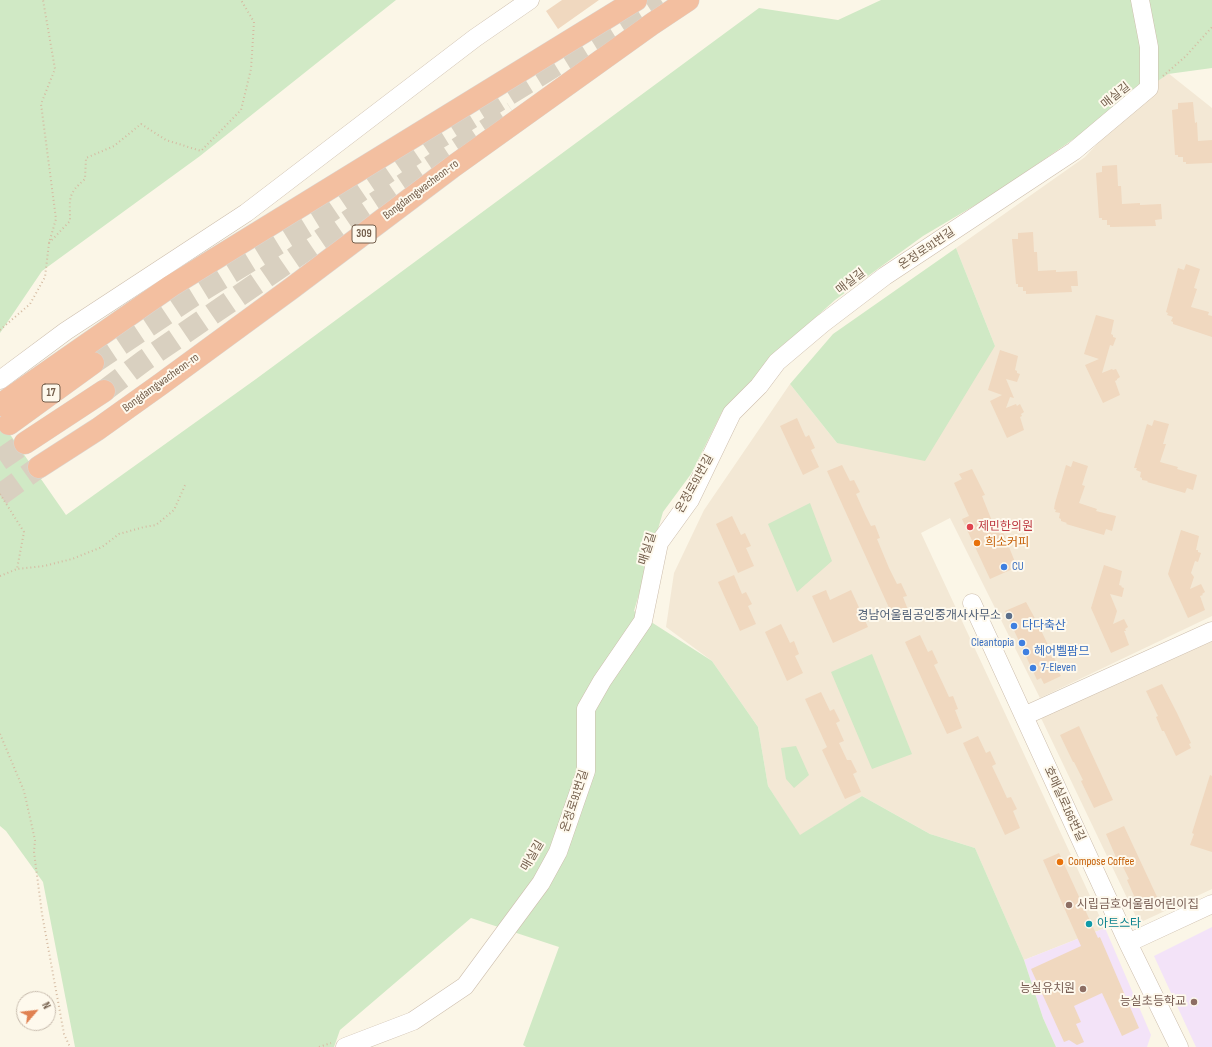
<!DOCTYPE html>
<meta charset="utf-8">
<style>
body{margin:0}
#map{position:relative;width:1212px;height:1047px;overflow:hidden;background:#fbf6e7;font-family:"Sofia Sans Condensed",sans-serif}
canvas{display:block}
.north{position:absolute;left:16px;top:991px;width:40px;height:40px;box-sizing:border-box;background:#fef9ed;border:1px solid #c7bbad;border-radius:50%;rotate:62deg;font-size:11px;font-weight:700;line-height:16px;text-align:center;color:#745f4c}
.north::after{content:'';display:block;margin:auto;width:14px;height:18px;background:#e08151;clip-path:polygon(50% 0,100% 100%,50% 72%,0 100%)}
</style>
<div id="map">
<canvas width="1212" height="1047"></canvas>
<div class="north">N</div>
</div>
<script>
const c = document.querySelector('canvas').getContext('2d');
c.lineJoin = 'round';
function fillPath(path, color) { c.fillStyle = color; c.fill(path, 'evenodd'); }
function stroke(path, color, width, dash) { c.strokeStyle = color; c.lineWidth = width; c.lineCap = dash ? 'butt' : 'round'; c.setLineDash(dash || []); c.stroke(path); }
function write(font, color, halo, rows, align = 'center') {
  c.font = font + ' "Sofia Sans Condensed","Noto Sans KR",sans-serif'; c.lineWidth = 4; c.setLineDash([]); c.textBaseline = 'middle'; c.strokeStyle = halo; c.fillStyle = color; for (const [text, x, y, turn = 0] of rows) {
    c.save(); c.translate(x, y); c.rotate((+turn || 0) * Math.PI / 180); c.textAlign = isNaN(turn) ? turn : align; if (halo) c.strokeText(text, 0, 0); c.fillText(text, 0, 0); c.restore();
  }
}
fillPath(new Path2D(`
 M1168,73L1212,108V616L1040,698L950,518L921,533L1105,928L1024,960L975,848L930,834L862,796L800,836L768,786L758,727L712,661L666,627L674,573L704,510L790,384L837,443L995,346L956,248L1085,157L1149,88Z
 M1212,638V889L1139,923L1041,718Z`), '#f3e8d5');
fillPath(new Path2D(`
 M1212,927V1047H1196L1154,956Z
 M1105,928L1151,1035L1147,1047H1056L1043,1018L1024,960Z`), '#f3e3f8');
fillPath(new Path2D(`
 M0,0H396L200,156L42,271L0,333Z
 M881,0H1212V68L1168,74L994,194L923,236L835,300L786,344L722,412L691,474L663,512L634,611L712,661L758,727L768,786L800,835L862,796L930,834L975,848L1024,960L1043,1018L1056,1047H526L523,1045L559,947L471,918L340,1030L334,1047H75L43,882L6,831L0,826V420L66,515L256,379L759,8L838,20Z
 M956,248L995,346L925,461L837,443L790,384L833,334Z
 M810,503L832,561L797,592L768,524Z
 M872,654L912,754L872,769L831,672Z
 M796,746L809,775L794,788L786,779L781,748Z`), '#d0e9c5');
fillPath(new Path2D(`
 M562,0H599L558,29L546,11Z
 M1193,102L1195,123L1197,122L1198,141L1212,140V163L1186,164V162H1183V157H1178V155H1175L1172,110L1178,109V103Z
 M1117,165L1118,186H1121L1122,204L1140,203V205L1161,204L1162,219L1155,220L1156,226L1110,227V225H1107V220H1102V218H1099L1096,173L1102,172V166Z
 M1033,232L1034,252H1037L1038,271L1056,270V272L1077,271L1078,286H1071L1072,292L1026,294V291H1023V287H1018V284H1016L1012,239H1018V233Z
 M1186,264L1200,269L1194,288L1197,289L1191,307L1209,312L1208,315L1212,316V337L1173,324V322L1171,321L1173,317L1167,315L1168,313L1166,312L1178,268L1184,270Z
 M1096,315L1114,320L1111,334L1113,335V337L1116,338L1113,346L1110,345L1102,373L1112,369L1113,370L1116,369L1120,377L1117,379V380L1115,381L1120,395L1103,403L1085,365L1099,359L1084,354Z
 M1000,350L1018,356L1015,370L1017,371V373L1020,374L1017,382L1006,379L1014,398L1010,397L1006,408L1016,404L1017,406L1020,404L1024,412L1021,414L1022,416L1020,417L1024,430L1007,438L990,401L1002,395L988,390Z
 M797,418L805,436L806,437L809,435L815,448L811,450L819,467L803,475L780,426Z
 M1154,420L1169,424L1163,444H1166L1160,462L1178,467L1177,469L1197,475L1193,490L1187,488L1185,493L1147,482L1148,481L1142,480V478L1140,477L1141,472L1136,470L1137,468H1134L1136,461L1147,424L1152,426Z
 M1073,461L1088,466L1082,485L1085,486L1079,503L1097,509L1096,511L1116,516L1112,531L1106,529L1104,535L1066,524L1067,523L1061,521V519L1059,518L1060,513L1055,512L1056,510L1054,509L1055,503L1066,465L1071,467Z
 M842,465L850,481L854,480L860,492L856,494L865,514L871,526L875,525L880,538L877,539L889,568L897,584L901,583L907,596L903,597L910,615L895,621L827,471Z
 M972,469L985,495L982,496L992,521L1000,534L1003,532L1017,567L990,579L962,519L969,516L954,483L962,479L959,474Z
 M732,516L741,535L745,533L751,546L746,548L754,566L738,573L716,524Z
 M1181,530L1199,536L1196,550H1198V552L1201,553L1198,562L1195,561L1191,573L1194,577L1190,589L1201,584L1205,592L1202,594L1203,595L1200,596L1205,610L1188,618L1168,574Z
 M1104,565L1122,571L1119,585L1122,586L1121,587L1124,588L1122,597L1110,594L1117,611L1113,624L1124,619L1128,627L1125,629L1126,631H1124L1129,645L1111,653L1091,608Z
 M734,575L742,594L746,592L752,604L748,606L756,624L740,631L718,582Z
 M826,590L830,600L851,590L868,627L833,643L812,596Z
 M1026,602L1038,624L1059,668L1057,669L1061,676L1044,684L1041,678L1037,680L1005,611Z
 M781,624L790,643L794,641L799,654L795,656L803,673L787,681L765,632Z
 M920,635L928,652L932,650L938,663L934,665L944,686L949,697L953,696L958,709L955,710L962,728L947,734L905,642Z
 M1162,684L1177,713L1191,743L1189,744L1191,748L1176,756L1164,731H1162L1156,717L1158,716L1146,691Z
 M821,692L830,711L834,709L840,721L836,723L844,741L839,743L847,760H851L857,772L853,774L861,792L845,799L822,750L827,747L805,699Z
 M1079,726L1113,800L1094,808L1081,781L1083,780L1074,762H1073L1060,735Z
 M978,736L986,753L990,751L996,764L992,766L1002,787L1007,798L1011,797L1017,809L1013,811L1020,828L1005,835L963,743Z
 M1210,775L1212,776V852L1190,845L1194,834L1192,833Z
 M1124,826L1158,899L1139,907L1127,880L1129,879L1120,861L1118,862L1106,834Z
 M1059,853L1098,938L1100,937L1139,1028L1122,1036L1102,993L1074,1006L1081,1022L1076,1024L1084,1042L1077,1045L1069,1040L1064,1042L1031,969L1081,946L1043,860Z`), '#f0d8bf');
stroke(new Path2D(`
 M93,363L193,296L322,217L432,142L661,0
 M104,391L145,360L354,217L513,112
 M0,460L25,443
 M0,495L39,467`), '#d9d0c0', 22, [22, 11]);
const minor = new Path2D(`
 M0,380L66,331L246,213L475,38L530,0
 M972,603L1128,943L1179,1047
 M1024,716L1212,631
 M1128,943L1212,904
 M345,1047L413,1021L465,986L541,883L558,852L586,771V709L602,681L643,621L659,543L690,500L732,413L759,386L777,362L822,324L885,276L1074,151L1149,88V47L1140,0`);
const highway = new Path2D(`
 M0,405L171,286L636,0
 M9,424L93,363
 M25,443L104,391
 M39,467L98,429L161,384L292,288L451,168L652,24L688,0`);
stroke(minor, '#cdbead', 19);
stroke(highway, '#dbd5d0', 23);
stroke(new Path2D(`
 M1163,76L1186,56L1212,27
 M49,243L70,221C70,197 67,195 85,179L86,158L114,146L141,124L166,140L201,151L241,110L251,69L254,22L241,0
 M0,330L30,304L45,277L49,243L56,219L41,104L55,69L43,0
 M0,494L24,532L17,569L44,566L72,559L102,547L119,534L144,527L156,525L174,510L186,483
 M0,576L17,569
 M0,734L24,791L35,840L34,852L42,914L64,1034L70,1047
 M319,1047L331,1043`), '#d5bba2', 2, [1, 3]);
stroke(minor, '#fff', 18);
stroke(highway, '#f3bfa0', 22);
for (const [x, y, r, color] of [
 [970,527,4,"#e0444e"],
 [977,543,4,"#e8710a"],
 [1004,567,4,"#3f7fe0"],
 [1009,616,4,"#5c6f8a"],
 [1014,626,4,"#3f7fe0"],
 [1022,643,4,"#3f7fe0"],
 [1026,652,4,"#3f7fe0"],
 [1033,668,4,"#3f7fe0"],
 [1060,862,4,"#e8710a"],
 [1069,905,4,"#8d6e63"],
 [1089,924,4,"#0f9aa8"],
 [1083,989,4,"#8d6e63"],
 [1194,1002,4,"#8d6e63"]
]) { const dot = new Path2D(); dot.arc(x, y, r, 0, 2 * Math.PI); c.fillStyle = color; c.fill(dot); stroke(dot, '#fef9ed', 1.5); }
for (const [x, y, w] of [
 [364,234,24],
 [51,393,18]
]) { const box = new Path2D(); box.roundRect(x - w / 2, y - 9, w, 18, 3); c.fillStyle = '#fef9ed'; c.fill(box); stroke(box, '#745f4c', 1); }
write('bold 11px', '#745f4c', null, [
 ["309",364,234],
 ["17",51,393]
]);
write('12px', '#745f4c', '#fef9ed', [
 ["매실길",1116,96,-39],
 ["Bongdamgwacheon-ro",421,190,-37],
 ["온정로91번길",927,249,-34],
 ["매실길",851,282,-38],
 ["Bongdamgwacheon-ro",161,383,-36],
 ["온정로91번길",695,484,-61],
 ["매실길",648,549,-73],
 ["온정로91번길",575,801,-72],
 ["호매실로166번길",1064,804,65],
 ["매실길",533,856,-60]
]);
write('12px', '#be3a42', '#fef9ed', [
 ["제민한의원",978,527]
], 'left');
write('12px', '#c56008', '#fef9ed', [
 ["희소커피",985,543],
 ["Compose Coffee",1068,862]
], 'left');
write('12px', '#366cbe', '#fef9ed', [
 ["CU",1012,567],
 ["다다축산",1022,626],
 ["Cleantopia",1014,643,"right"],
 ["헤어벨팜므",1034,652],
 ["7-Eleven",1041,668]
], 'left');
write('12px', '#4e5e75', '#fef9ed', [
 ["경남어울림공인중개사사무소",1001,616]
], 'right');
write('12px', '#785e54', '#fef9ed', [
 ["시립금호어울림어린이집",1077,905,"left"],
 ["능실유치원",1075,989],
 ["능실초등학교",1186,1002]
], 'right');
write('12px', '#0d838f', '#fef9ed', [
 ["아트스타",1097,924]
], 'left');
</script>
